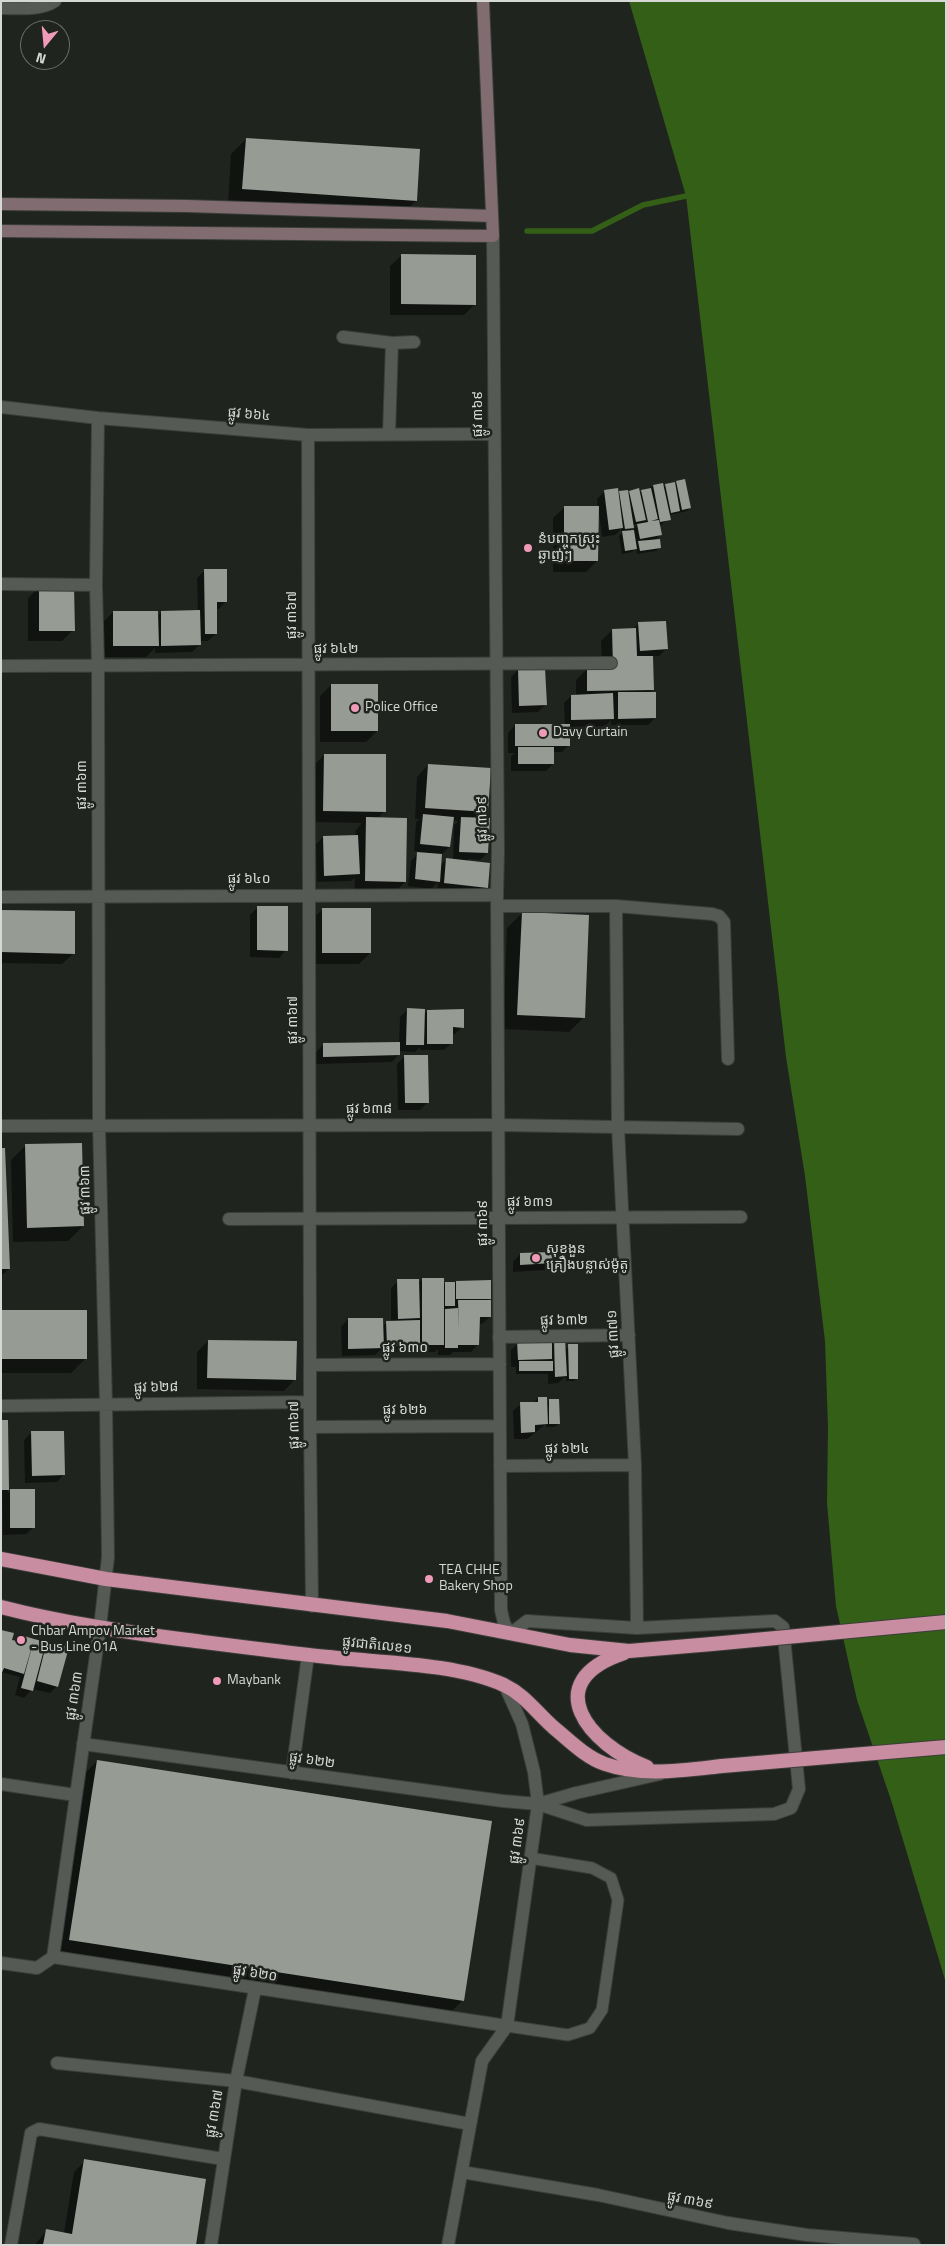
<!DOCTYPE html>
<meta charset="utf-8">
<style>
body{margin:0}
#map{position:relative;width:947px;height:2246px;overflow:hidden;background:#20241f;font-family:"Titillium Web",sans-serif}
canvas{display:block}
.frame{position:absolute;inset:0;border:2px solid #d5d8d4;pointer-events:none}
.north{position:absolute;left:20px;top:20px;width:50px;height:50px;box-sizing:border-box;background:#20241f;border:1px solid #686c67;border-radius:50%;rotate:197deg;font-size:14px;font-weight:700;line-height:20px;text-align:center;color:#d5d8d4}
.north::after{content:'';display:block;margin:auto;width:18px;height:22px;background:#ef9ab8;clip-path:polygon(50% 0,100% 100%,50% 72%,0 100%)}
</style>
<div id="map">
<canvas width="947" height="2246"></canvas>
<div class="frame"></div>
<div class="north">N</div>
</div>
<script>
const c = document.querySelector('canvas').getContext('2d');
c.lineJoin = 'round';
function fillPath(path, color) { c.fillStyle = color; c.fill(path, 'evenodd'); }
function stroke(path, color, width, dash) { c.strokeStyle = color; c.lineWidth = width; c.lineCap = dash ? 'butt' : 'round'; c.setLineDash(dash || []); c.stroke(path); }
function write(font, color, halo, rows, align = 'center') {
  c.font = font + ' "Titillium Web","Noto Sans Khmer",sans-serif'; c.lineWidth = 5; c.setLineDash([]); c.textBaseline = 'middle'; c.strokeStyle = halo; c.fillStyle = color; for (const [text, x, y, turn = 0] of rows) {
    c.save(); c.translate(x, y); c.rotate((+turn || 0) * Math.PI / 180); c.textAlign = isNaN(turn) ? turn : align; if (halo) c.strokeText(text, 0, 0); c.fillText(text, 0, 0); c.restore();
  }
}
fillPath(new Path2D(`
 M629,1H946V1983L891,1800L857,1700L836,1606L827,1503L828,1427L825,1341L805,1176L786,1057L686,196Z`), '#345f17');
fillPath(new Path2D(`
 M246,139L416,201L401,215L228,204L231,154Z
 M402,255L475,304L464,315H390V266Z
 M676,482L690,507L687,511L669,515V519L658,527L660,535L655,540L659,548L656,551L637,554L636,548L632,552L622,554L619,536L622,533L621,529L615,535L602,537L599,513H597V561L586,572H553V518L565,507L598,508L597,499L604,492L617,494L619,492L628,494L630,492L639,493L653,486L663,487ZM638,524L634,528V531L629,532L633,527V525Z
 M205,570L226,601L219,609H215L216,634L208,641H199V645L192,652L155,653V648L146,657H103L102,623L113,612L157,616L162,612H198L197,578Z
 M39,587L73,630L62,641H28V598Z
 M639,623L666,649L659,656H652V690L649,694L655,718L648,725H611V720L606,726L569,727V745L562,752H553V764L546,771H511V756L515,753H508V733L515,725H565L564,703L571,696H576V680L587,669L602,668L601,641L612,630L633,629Z
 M518,670L545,705L538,712L512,713L511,677Z
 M331,685L377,731L366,742H320V696Z
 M324,755L384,812L377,819L405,882L394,893L354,892L355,878L351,881L317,882L316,844L323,837L355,836L356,830L362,823L313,822V766Z
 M428,765L487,811L479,819L487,853L480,860L467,859L486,887L479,895L437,890L438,882L431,889L408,886L411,861L419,852L414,851L416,822L420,819H415L417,777ZM452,819L458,822L454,825L453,860L447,859L440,866L442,854L449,847Z
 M258,907L286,950L279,958L250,957V915Z
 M323,909L370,953L359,964H312L311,920Z
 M1,911L74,953L62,964L1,963Z
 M522,913L584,1017L569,1032L503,1029L507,928Z
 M407,1010L423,1015L427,1011L462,1027L455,1034H452V1043L444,1050H420V1047L415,1052L399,1051V1054L392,1062L316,1064V1052L323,1045L399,1043L400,1017Z
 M405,1056L428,1102L420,1110H398L397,1064Z
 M26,1145L83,1226L68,1241L13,1242L11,1160Z
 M1,1149L9,1269L1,1276Z
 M520,1254L552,1263L544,1270L513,1272V1262Z
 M422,1280L442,1287L445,1284L457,1282L490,1298L486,1301L490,1317L482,1324H478V1344L471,1352H453L450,1355H438V1349L435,1352H415V1349L412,1352L380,1353V1350L375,1355L342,1356L341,1327L348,1319L382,1327L387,1322H391V1288L398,1281L418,1283Z
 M1,1312L86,1358L71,1373H1Z
 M208,1341L295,1379L284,1391L197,1389V1352Z
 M554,1341L565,1350L569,1346L577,1378L574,1381H566V1376L558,1383L548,1384V1374H516V1367H511V1350L518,1343L551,1344Z
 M538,1398L546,1404L549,1400L559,1423L555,1427H546V1424L527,1439H514L513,1411L521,1404H533Z
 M1,1421H6L8,1493L11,1490L34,1527L26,1534L3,1535Z
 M31,1433L64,1474L57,1482L25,1483L24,1440Z
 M25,1638L31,1644L35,1640L43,1647L48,1643L57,1686L50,1693L32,1689L24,1698L15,1695L20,1677L1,1672L9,1645L21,1643Z
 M97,1761L463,2000L452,2011L59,1951L86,1772Z
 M85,2161L194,2245H35L46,2231L64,2233L74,2172Z`), '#0007');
stroke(new Path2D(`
 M527,231H592L643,205L686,196`), '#345f17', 5.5);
fillPath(new Path2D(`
 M246,138L420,149L417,201L242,189Z
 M401,254L476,255V305L401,304Z
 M685,479L691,508L682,510L676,481Z
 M675,482L680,511L671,513L665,484Z
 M663,483L671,520L660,522L653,485Z
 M618,488L623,528L609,530L604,490Z
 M639,488L646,520L636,522L629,491Z
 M651,488L658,519L651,521L659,520L662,535L640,539L637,524L648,522L641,490Z
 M628,490L634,528L625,529L619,491Z
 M564,506H599L598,561H564Z
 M634,530L637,549L625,551L622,531Z
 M660,539L661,548L640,551L638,541Z
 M204,569H227V602H217V634H205Z
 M39,586H74L75,631H39Z
 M200,610L201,645L161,646V611Z
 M113,611H158L159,646H113Z
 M666,621L668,649L640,651L638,622Z
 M636,628L637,656H653L654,690L587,691V667H613L612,629Z
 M545,668L547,705L519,706L518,669Z
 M331,684H378V731H331Z
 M618,692H656V718L618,719Z
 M613,693L614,719L571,720V695Z
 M515,724H570V746H515Z
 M518,747H554V764H518Z
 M324,754H386V812L323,811Z
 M428,764L491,768L488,812L425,808Z
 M423,814L454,817L450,847L420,844Z
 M366,817L407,818L406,882L365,881Z
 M461,817L490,818L488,853L459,852Z
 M358,835L360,874L324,876L323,836Z
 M417,852L442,854L440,882L415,879Z
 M446,858L490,863L488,888L444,883Z
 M257,906H288V951L257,950Z
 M322,908H371V953H322Z
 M1,910L75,911V954L1,952Z
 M522,912L589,915L585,1018L517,1015Z
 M407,1008L425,1009L424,1045H406Z
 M464,1009V1028L453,1027V1044H427V1010Z
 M400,1042V1055L323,1057V1043Z
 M404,1055H428L429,1103H405Z
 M82,1143L84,1226L27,1228L25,1144Z
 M1,1148H5L10,1269H1Z
 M552,1252L553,1263L520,1265V1253Z
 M422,1278H444V1345H422Z
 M397,1279H419L420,1318L398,1319Z
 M491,1280V1299H456V1281Z
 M445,1282H455V1306H445Z
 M458,1300H491V1317H480L479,1345H458V1348H445V1309L458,1308L459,1330Z
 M1,1310H87V1359H1Z
 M348,1318H383L384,1348L348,1349Z
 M420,1320V1345L387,1346L386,1321Z
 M565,1339L567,1376L555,1377L554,1340Z
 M208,1340L297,1341L296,1380L207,1378Z
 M552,1340V1359L518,1360L517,1341Z
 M568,1344H578V1379H569Z
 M519,1361H553V1371H519Z
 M538,1397H547L548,1424L535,1425V1432L521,1433L520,1402H538Z
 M549,1399H559L560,1424H549Z
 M1,1420H8L9,1490H1Z
 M31,1431H64L65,1475L32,1476Z
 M10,1489H35V1528H10Z
 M1,1630L14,1633L12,1640L22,1642L24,1636L34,1639L24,1674L4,1668L1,1675Z
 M34,1639L46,1642L33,1691L21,1688Z
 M47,1641L69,1647L58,1687L37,1681Z
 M97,1760L492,1821L464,2001L69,1940Z
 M84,2159L206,2179L196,2245H43L46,2229L72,2234Z`), '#969b94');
const service = new Path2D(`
 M507,2026L568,2035L590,2028L602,2010L618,1900L611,1878L592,1868L530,1858`);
const minor = new Path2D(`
 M1,8C19,8 40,11 55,1
 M343,337L392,343L414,342
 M1,407L98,418L308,435L494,434
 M98,418L96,585L98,666L99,1125L106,1404
 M389,434L392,343
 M308,435L310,1365
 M1,584L96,585
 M1,666L611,663
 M1,897L497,895
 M497,906H616L712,914L719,916L724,922L728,1059
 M616,906L618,1128L635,1465L637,1628
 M1,1126L498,1125L738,1129
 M229,1219L741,1217
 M499,1337L629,1335
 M310,1427L312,1606
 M500,1466L635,1465
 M83,1744L503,1801L538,1804L587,1820L774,1814L791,1808L799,1789L783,1627L775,1621L637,1628L527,1621L510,1634
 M292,1773L308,1655
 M1,1784L75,1795
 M538,1804L576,1793L660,1774
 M53,1957L100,1627
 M1,1963L37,1968L53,1957L507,2026
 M57,2063L236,2081L470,2124
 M462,2172L598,2195L728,2223L807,2235L914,2244
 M11,2245L31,2133L39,2129L223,2159
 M211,2245L236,2081L255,1989
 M448,2245L482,2061L507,2026L538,1804L534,1772L522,1724L505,1686`);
const tertiary = new Path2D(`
 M493,236L498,851L497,895L501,1610L504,1623L510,1634
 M500,1364L310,1365V1427L500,1426
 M1,1406L310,1402
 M100,1627L108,1557L106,1404`);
const secondary = new Path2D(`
 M1,204L187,206L492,216
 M1,231L493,236L483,1`);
const trunk = new Path2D(`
 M1,1559L106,1579L447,1621L570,1645L629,1651L712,1644
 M1,1607C63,1623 126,1632 188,1640C235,1646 281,1652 328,1657C382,1663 455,1663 504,1685C525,1695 536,1712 553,1727C569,1740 585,1757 605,1764C642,1777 685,1770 722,1766
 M624,1653C537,1682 589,1745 647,1767`);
stroke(service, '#3b3e3a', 13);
stroke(minor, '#3b3e3a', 14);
stroke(tertiary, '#3b3e3a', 14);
stroke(secondary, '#3b3e3a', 14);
stroke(trunk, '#3b3e3a', 16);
stroke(service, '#565a54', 11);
stroke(minor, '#565a54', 12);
stroke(tertiary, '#565a54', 12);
stroke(secondary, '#816d71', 12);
stroke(trunk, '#c88da1', 14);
const trunkBridge = new Path2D(`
 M712,1644L946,1622
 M722,1766L946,1747`);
stroke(trunkBridge, '#3b3e3a', 16, []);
stroke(trunkBridge, '#c88da1', 14);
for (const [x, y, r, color] of [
 [528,548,5,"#ef9ab8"],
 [355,708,5,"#ef9ab8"],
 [543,733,5,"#ef9ab8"],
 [536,1258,5,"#ef9ab8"],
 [429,1579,5,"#ef9ab8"],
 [21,1640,5,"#ef9ab8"],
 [217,1681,5,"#ef9ab8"]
]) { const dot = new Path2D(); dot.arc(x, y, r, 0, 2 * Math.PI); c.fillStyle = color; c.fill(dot); stroke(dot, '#20241f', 2); }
write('14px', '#d5d8d4', '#20241f', [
 ["ផ្លូវ ៣៦៩",479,414,-90],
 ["ផ្លូវ ៦៦៤",249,415,5],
 ["ផ្លូវ ៣៦៧",293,615,-90],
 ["ផ្លូវ ៦៤២",336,650],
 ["ផ្លូវ ៣៦៣",83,785,-90],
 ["ផ្លូវ ៣៦៩",483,819,-91],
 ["ផ្លូវ ៦៤០",249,880],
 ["ផ្លូវ ៣៦៧",294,1020,-90],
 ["ផ្លូវ ៦៣៨",369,1110],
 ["ផ្លូវ ៣៦៣",86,1190,-91],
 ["ផ្លូវ ៦៣១",530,1203],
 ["ផ្លូវ ៣៦៩",484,1223,-90],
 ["ផ្លូវ ៦៣២",564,1321,-1],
 ["ផ្លូវ ៣៧១",614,1334,-93],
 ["ផ្លូវ ៦៣០",405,1349],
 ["ផ្លូវ ៦២៨",156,1388,-1],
 ["ផ្លូវ ៦២៦",405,1411],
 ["ផ្លូវ ៣៦៧",295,1425,-91],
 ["ផ្លូវ ៦២៤",567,1450],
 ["ផ្លូវជាតិលេខ១",377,1646,6],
 ["ផ្លូវ ៣៦៣",75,1696,-81],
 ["ផ្លូវ ៦២២",312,1761,8],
 ["ផ្លូវ ៣៦៩",518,1841,-82],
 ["ផ្លូវ ៦២០",255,1974,9],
 ["ផ្លូវ ៣៦៧",215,2114,-80],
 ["ផ្លូវ ៣៦៩",690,2201,11]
]);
write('14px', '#d5d8d4', '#20241f', [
 ["នំបញ្ចុកស្រុះ",538,540],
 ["ឆ្ងាញ់ៗ",538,556],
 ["Police Office",365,708],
 ["Davy Curtain",553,733],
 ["សុខងួន",546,1250],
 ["គ្រឿងបន្លាស់ម៉ូតូ",546,1266],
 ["TEA CHHE",439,1571],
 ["Bakery Shop",439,1587],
 ["Chbar Ampov Market",31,1632],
 ["- Bus Line 01A",31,1648],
 ["Maybank",227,1681]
], 'left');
</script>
